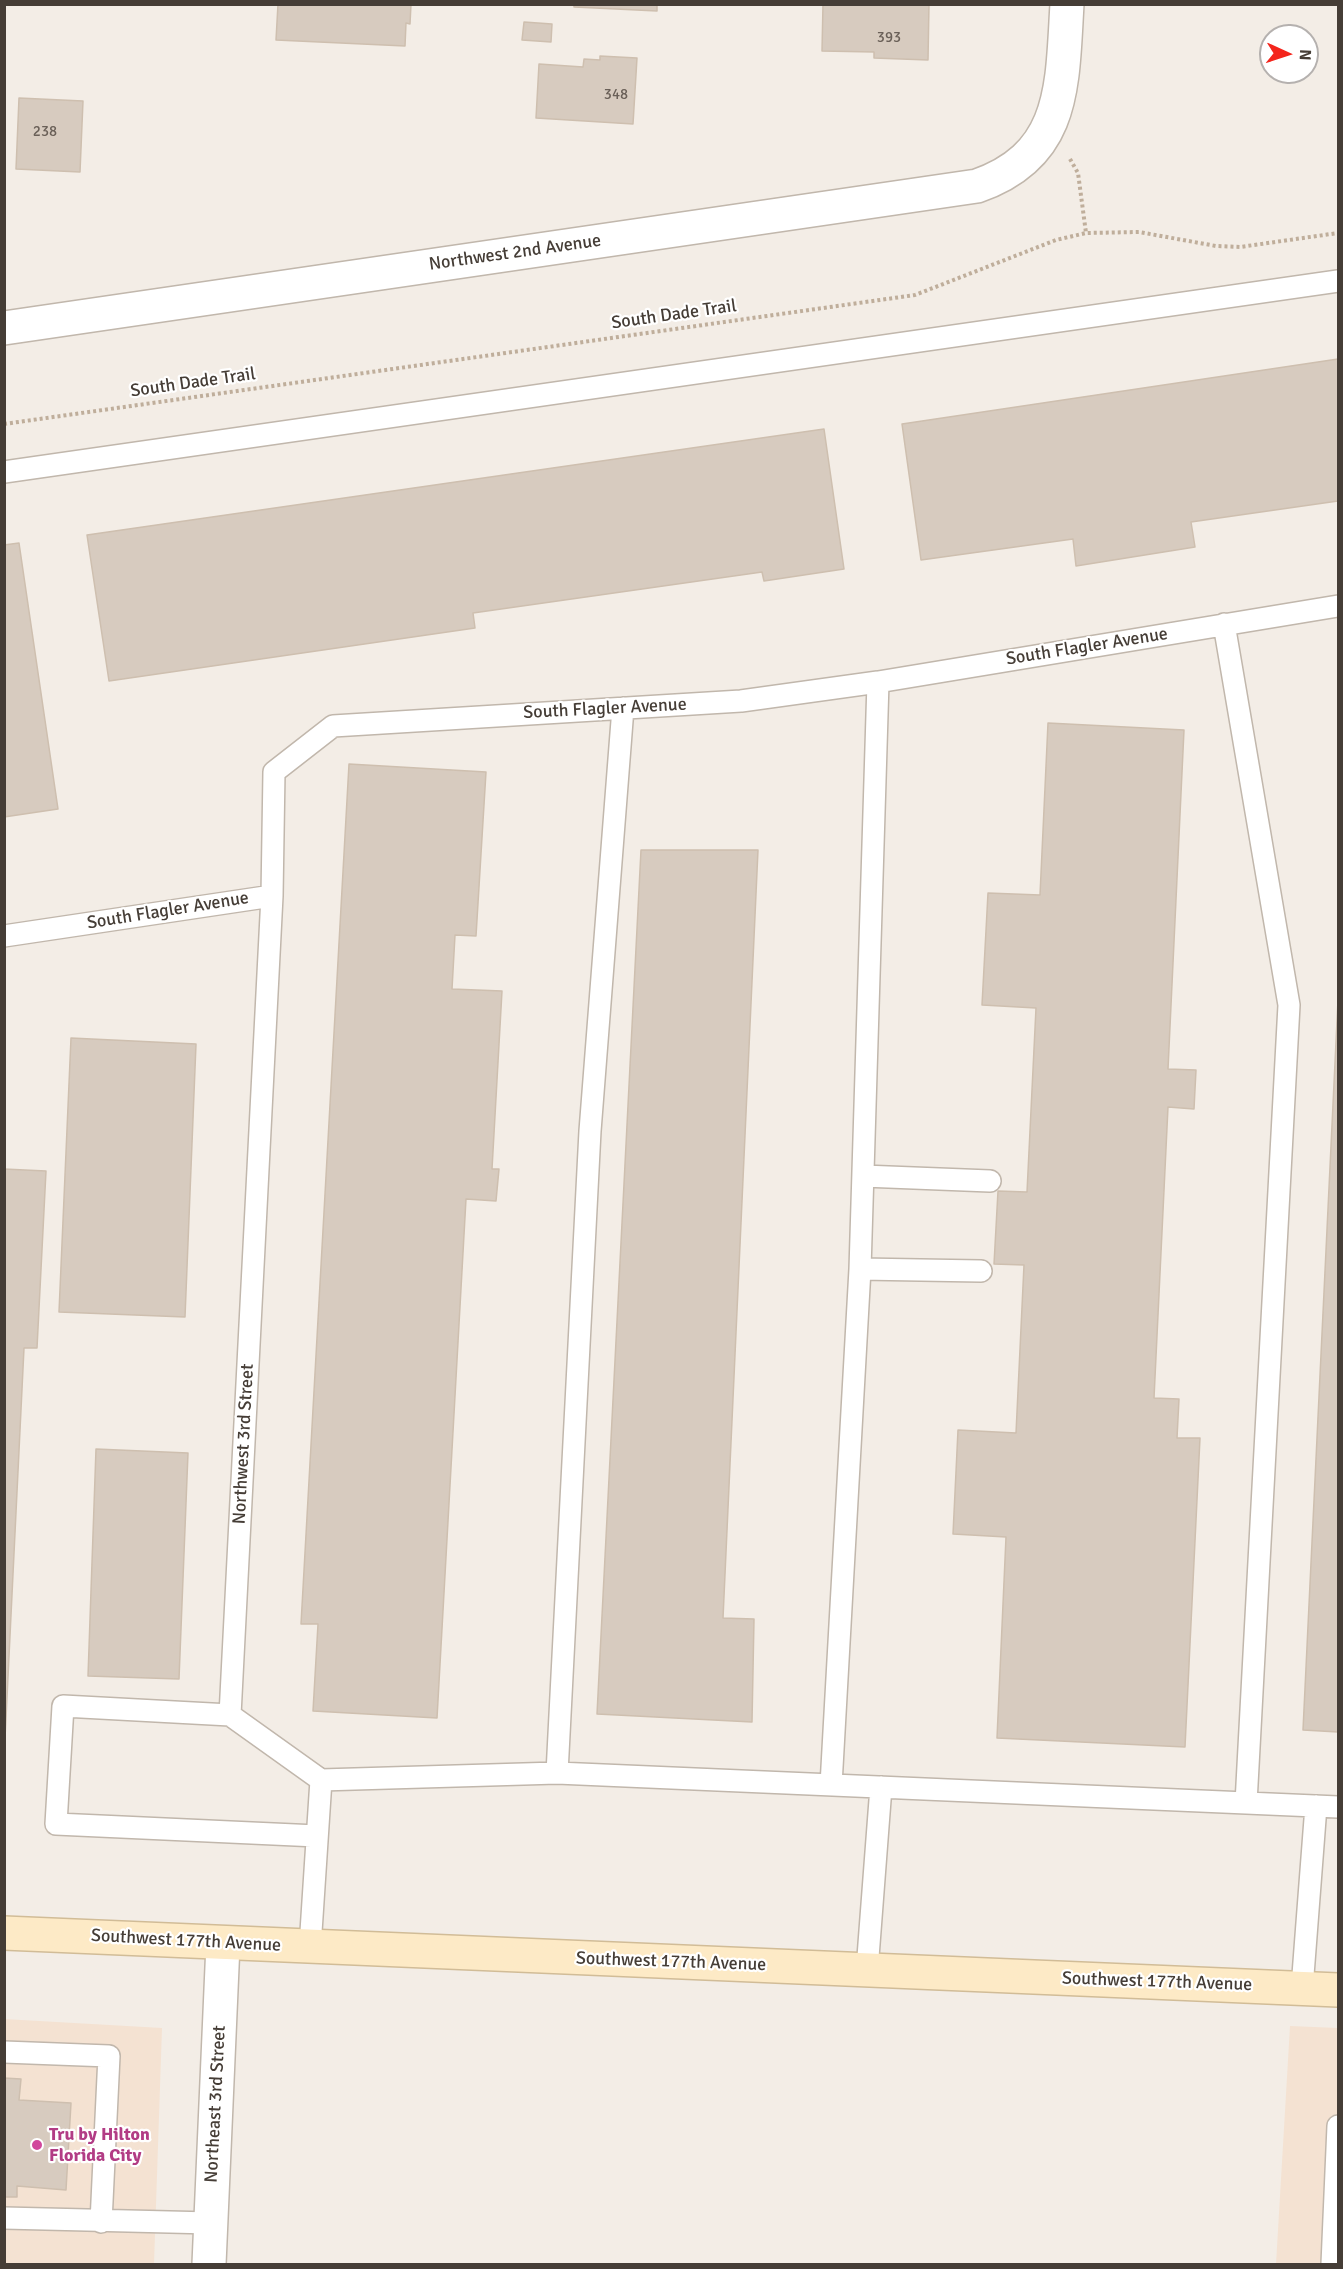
<!DOCTYPE html>
<style>
body{margin:0}
#map{position:relative;width:1343px;height:2269px;overflow:hidden;background:#f3ede6;font-family:Signika,sans-serif}
canvas{display:block}
.frame{position:absolute;inset:0;border:6px solid #453d36;pointer-events:none}
.north{position:absolute;left:1259px;top:24px;width:60px;height:60px;box-sizing:border-box;background:#fff;border:2px solid #b5b1af;border-radius:50%;rotate:93deg;font-size:16px;font-weight:700;line-height:24px;text-align:center;color:#453d36}
.north::after{content:'';display:block;margin:auto;width:21px;height:27px;background:#f4251c;clip-path:polygon(50% 0,100% 100%,50% 72%,0 100%)}
</style>
<div id="map">
<canvas width="1343" height="2269"></canvas>
<div class="frame"></div>
<div class="north">N</div>
</div>
<script>
const c = document.querySelector('canvas').getContext('2d');
c.lineJoin = 'round';
function fillPath(path, color) { c.fillStyle = color; c.fill(path, 'evenodd'); }
function stroke(path, color, width, dash) { c.strokeStyle = color; c.lineWidth = width; c.lineCap = dash ? 'butt' : 'round'; c.setLineDash(dash || []); c.stroke(path); }
function write(font, color, halo, rows, align = 'center') {
  c.font = font + ' Signika,sans-serif'; c.lineWidth = 4.5; c.setLineDash([]); c.textBaseline = 'middle'; c.strokeStyle = halo; c.fillStyle = color; for (const [text, x, y, turn = 0] of rows) {
    c.save(); c.translate(x, y); c.rotate((+turn || 0) * Math.PI / 180); c.textAlign = isNaN(turn) ? turn : align; if (halo) c.strokeText(text, 0, 0); c.fillText(text, 0, 0); c.restore();
  }
}
fillPath(new Path2D(`
 M4,2019L162,2028L154,2264H5Z
 M1290,2026L1338,2028V2264H1276Z`), '#f4e2d2');
const building = new Path2D(`
 M278,4H411L410,24L406,23L405,46L276,40Z
 M574,4H657V11L574,7Z
 M823,4H929L928,60L874,58V52L822,51Z
 M524,22L552,24L551,42L522,40Z
 M600,56L637,58L633,124L536,118L539,64L583,67L584,59L600,60Z
 M19,98L83,101L80,172L16,169Z
 M1338,359V501L1191,522L1195,547L1076,566L1073,539L921,560L902,424Z
 M824,429L844,569L764,581L762,572L473,613L475,628L109,681L87,535Z
 M19,543L58,809L4,817V545Z
 M1048,723L1184,730L1168,1069L1196,1070L1194,1109L1168,1107L1154,1398L1179,1399L1177,1438H1200L1185,1747L997,1738L1006,1537L953,1534L958,1430L1016,1433L1024,1265L994,1264L998,1191L1027,1192L1036,1008L982,1005L988,893L1040,895Z
 M349,764L486,772L476,936L455,935L452,989L502,991L492,1169H499L496,1201L466,1199L437,1718L313,1711L318,1624H301Z
 M641,850H758L723,1618L754,1619L752,1722L597,1714Z
 M1338,1000V1732L1303,1730Z
 M71,1038L196,1044L185,1317L59,1312Z
 M4,1169L46,1171L37,1348H24L4,1759Z
 M96,1449L188,1453L179,1679L88,1676Z
 M4,2078L21,2079L19,2100L71,2103L66,2190L17,2186V2197H4Z`);
fillPath(building, '#d7cbbf');
stroke(building, '#cebfaf', 1.5);
const service = new Path2D(`
 M4,472L1338,281
 M1224,624L1289,1005L1246,1803
 M272,896L230,1715L321,1780L310,1947
 M4,936L272,896L274,772L333,726L741,701L878,682L1338,606
 M863,1176L990,1181
 M860,1269L981,1271
 M230,1715L63,1706L56,1824L317,1836
 M557,1773L590,1131L623,708
 M321,1780L557,1773L1338,1807
 M831,1785L860,1269L878,682
 M867,1970L881,1787
 M1302,1988L1316,1806
 M4,2052L109,2056L101,2222
 M4,2218L211,2223
 M1332,2264L1338,2126`);
const minor = new Path2D(`
 M4,328L977,186C1066,155 1062,85 1067,4
 M209,2264L223,1944`);
const secondary = new Path2D(`
 M4,1933L1338,1990`);
stroke(service, '#c1b7ac', 24);
stroke(minor, '#c1b7ac', 36);
stroke(secondary, '#d1bc97', 36);
stroke(new Path2D(`
 M1070,159L1078,173L1086,233
 M4,424L915,295L1056,240L1086,233L1139,232L1216,246L1240,247L1338,233`), '#bfae9b', 4, [3, 3]);
stroke(service, '#fff', 21);
stroke(minor, '#fff', 33);
stroke(secondary, '#fdeac6', 33);
for (const [x, y, r, color] of [
 [37,2145,6,"#d1479c"]
]) { const dot = new Path2D(); dot.arc(x, y, r, 0, 2 * Math.PI); c.fillStyle = color; c.fill(dot); stroke(dot, '#fff', 2); }
write('15px', '#6a6058', null, [
 ["393",889,38],
 ["348",616,95],
 ["238",45,132]
]);
write('18px', '#453d36', '#fff', [
 ["Northwest 2nd Avenue",515,253,-8],
 ["South Dade Trail",674,315,-8],
 ["South Dade Trail",193,383,-8],
 ["South Flagler Avenue",1087,647,-9],
 ["South Flagler Avenue",605,709,-3],
 ["South Flagler Avenue",168,911,-9],
 ["Northwest 3rd Street",244,1444,-87],
 ["Southwest 177th Avenue",186,1941,3],
 ["Southwest 177th Avenue",671,1962,2],
 ["Southwest 177th Avenue",1157,1982,2],
 ["Northeast 3rd Street",216,2104,-87]
]);
write('bold 18px', '#b23c85', '#fff', [
 ["Tru by Hilton",49,2135],
 ["Florida City",49,2156]
], 'left');
</script>
